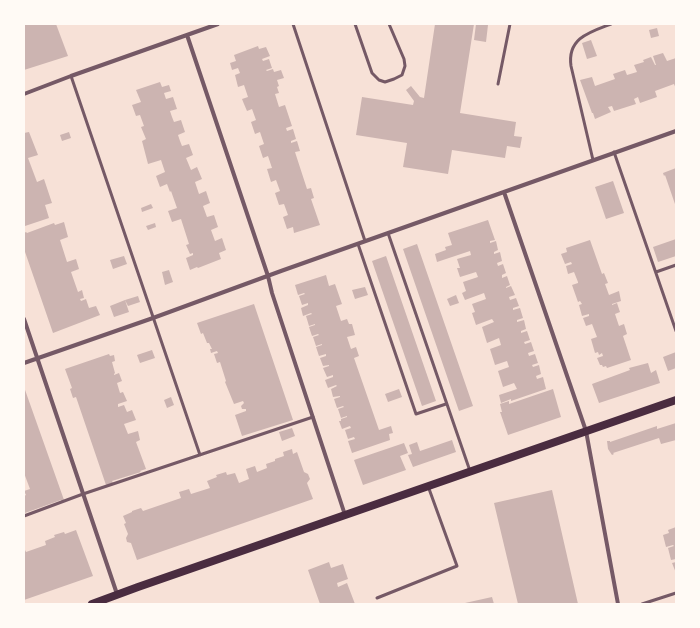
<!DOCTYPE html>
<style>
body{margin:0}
#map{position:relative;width:700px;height:628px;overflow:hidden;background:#f7e1d7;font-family:"Roboto Condensed",sans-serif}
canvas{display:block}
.frame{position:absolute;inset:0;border:25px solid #fffaf5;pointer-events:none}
</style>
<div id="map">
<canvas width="700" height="628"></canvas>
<div class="frame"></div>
</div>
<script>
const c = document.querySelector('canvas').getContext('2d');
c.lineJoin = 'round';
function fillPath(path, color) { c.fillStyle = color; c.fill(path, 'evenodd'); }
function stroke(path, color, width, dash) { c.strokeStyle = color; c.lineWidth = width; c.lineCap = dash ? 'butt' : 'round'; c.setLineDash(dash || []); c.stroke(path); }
fillPath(new Path2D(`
 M24,24H56L68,56L24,70Z
 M435,24H474L460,113L516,122L514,136L522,137L520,148L507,146L505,158L452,150L448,174L403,167L407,143L356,135L362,97L413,105L414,101L406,90L411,86L420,97L424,98Z
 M476,24L488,25L486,42L474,40Z
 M657,28L659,36L651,38L649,30Z
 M591,40L597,56L587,59L582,43Z
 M258,46L259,49L266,47L270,56L262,59L263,61L269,59L272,68L266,70L267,71L273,69L274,72L281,70L284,78L277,80L279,86L277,87L279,93L275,94L279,107L285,105L292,126L286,128L287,131L293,129L296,139L291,141V143L297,141L300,151L295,152L307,189L311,188L314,198L311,199L320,225L294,233L293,227L287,229L283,217L288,215L284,204L279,205L275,193L280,191L276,180L271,182L267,169L272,168L268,156L263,158L259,146L264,144L260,132L255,134L251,122L256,120L252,109L247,111L244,104L242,99L248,97L244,85L238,87L235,75L240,73L238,68L232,70L230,63L236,61L234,55Z
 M663,53L667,61L676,58V89L674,84L655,91L657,97L640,103L638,97L634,99L636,104L614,111L612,106L608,107L611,112L595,119L593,113H592L580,80L592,77L595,86L615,79L613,74L625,70L627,75L637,72L634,65L644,62L643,60L651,57L655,65H656L653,56Z
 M160,82L162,87L169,85L171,91L164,93L166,99L173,97L177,109L170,111L172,117L174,122L181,120L185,132L178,135L180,141L182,146L189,144L193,155L186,158L191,170L197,167L202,179L195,182L199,194L206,191L210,203L203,206L207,217L214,215L218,227L211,230L215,241L222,238L226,250L219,253L221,259L198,268L197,267L190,270L186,258L193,255V253L190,254L186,245L189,244L181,219L172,222L168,211L177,208L171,191L170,192L167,184L160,187L156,176L165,172L161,160L148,164L142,141L146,139L141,127L144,126L140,115L136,116L132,105L141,102L136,90Z
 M29,132L38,155L28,158L37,182L44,179L52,203L45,205L49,218L25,226L24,224V133Z
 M69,132L71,138L62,141L60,135Z
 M676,168V207L665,175L664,176L663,173Z
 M613,181L624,213L606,219L595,187Z
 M151,204L153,208L142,212L141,208Z
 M488,220L495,240L490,241V243L496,241L498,250L494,252V254L500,252L502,261L497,263L498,266L503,264L506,273L502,275V278L507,276L510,285L506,287V288L511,286L515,295L509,297L510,300L516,298L519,306L513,308V310L520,308L523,318L517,320V322L524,320L526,329L521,331V333L527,331L530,340L524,342L525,344L531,342L534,351L528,353L529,356L535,354L538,363L532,365L533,367L539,365L541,374L536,376L537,379L543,377L546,389L511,401V399L501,403L499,395L517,389L514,383L503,387L498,371L509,367L507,361L495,365L490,349L501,345L499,338L487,343L482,327L494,322L492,319L476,325L472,313L475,312L472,304L486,299L484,293L465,300L462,293L466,291L463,282L478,277L476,272L460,277L457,268H460L457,259L471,255L470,251L437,262L435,254L446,250L445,247L452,245L448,233Z
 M64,222L68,237L60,240L67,262L76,259L79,269L71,272L78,292L82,290L84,298L80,299L81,301L86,299L89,308L96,306L100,315L53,333L24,249V233L26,232L27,233L54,223L55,225Z
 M155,223L156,227L148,230L146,226Z
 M676,239V256L658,262L653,247Z
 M590,240L602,274L604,273L608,283L605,284L609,295L619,291L621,301L612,304V305L617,303L620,312L615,314L619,326L624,324L627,334L623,336L631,360L607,368L606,366L603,367L602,365H600L597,358L603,356L602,353L599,355L598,352L595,353L591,339L597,337L592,324L586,326L583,318L589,316V314L582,316L579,305L582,304L580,301L578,302L572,285L578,283V282L574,272L568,274L566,266L572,264L571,262L565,264L561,254L567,252L566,248Z
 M417,244L473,406L459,411L403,249Z
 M124,256L127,264L113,269L110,260Z
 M386,256L436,401L422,406L372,261Z
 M169,270L173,282L165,285L162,272Z
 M326,275L329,286L335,284L342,304L336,306L341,321L347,319L349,324H352L355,335L347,337L351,349L356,347L359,356L354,358L379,430L391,426L393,433L389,434L390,440L352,453L348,441L355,439L354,437L348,439L345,430L351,428L350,426L342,429L339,421H341V419L347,417V416L341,418L338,409L344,407L343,406L337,408L334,399L340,397V396L333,397L331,389L337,386L336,385L328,388L325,380L333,377V375L327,377L323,368L329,366V365L323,366L320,358L326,356V354L319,356L316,347L322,345V344L316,346L313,337L319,335L318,334L312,336L309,327L315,325V324L309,326L306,316L312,314L311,313L303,316L301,308L308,305V303L302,305L299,296L305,294L304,293L298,295L295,285Z
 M365,287L368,295L355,299L352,290Z
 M456,295L459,303L450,306L447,299Z
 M138,296L140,302L128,306L125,300Z
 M125,300L129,312L114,317L110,306Z
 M254,304L293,420L242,436L235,415L246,411V409H242L241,406L244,403L243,401L234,404L225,382L226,381L220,362L217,363L214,354L218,353L217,351L211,353L210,349H212L209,343H207L203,333L201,334L197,323Z
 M152,350L155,358L140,363L137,355Z
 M676,352V368L668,371L663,357Z
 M109,354L110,356L114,355L115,361L112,362L115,373L114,374V375L119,373L122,381L117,383L120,393L123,392L127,401L118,404V407L124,405L127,412L132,410L136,420L124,424L128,434L138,431L140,440L136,442L146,469L140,471L141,472L112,481L113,483L106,485L76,397L73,398L70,389L72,388L65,369Z
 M648,363L651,373L656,370L660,383L599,403L592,384L630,370L629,368Z
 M24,387L64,500L61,501V500L25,513L24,509V496L26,495L24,491L30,489L24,473Z
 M399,389L402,397L388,402L385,394Z
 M553,389L561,417L508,435L500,412H502L500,404L509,401V404Z
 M171,397L174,405L167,408L164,400Z
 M676,423V440L661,444L659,438L613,453L614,454L612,455L608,449L607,441H610V442L657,426V429Z
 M292,428L295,436L282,441L279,432Z
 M452,440L456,452L413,467L408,455L412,454L409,445L417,442L420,451Z
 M404,443L408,453L400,456L406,470L363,485L354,460Z
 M292,449L293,454L297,452L304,472L308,474L310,479L307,483L313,499L137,560L131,543L127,542L126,538L128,534L124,524L126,523L123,516L132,512V511L141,508L143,511L181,498L179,492L189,489L191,494L210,488L207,481L217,477L216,475L226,472L227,475L235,473L239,483L249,479L246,469L255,466L257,472L267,468L266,464L275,461V459L284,456L283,452Z
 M552,490L578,604H518L494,503Z
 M676,527V559L671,560L668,548L674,546L673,545L666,547L663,535L669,533L668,530Z
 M76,530L93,576L24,600V548L26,552L46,545L45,541L55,537L54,535L64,532L65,534Z
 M329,562L331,568L343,564L348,579L337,583L338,587L347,583L355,604H320L308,570Z
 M676,562V573L672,563Z
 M492,597L494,604H465V603Z`), '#ccb4b1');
stroke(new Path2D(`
 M293,24L365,241
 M355,24L372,73L379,80L385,82L394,79L402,75L405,66L404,59L389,24
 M71,76L200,455
 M498,84L510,24
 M614,152L676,331
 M593,160L571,66C567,38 590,32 611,24
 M388,233L470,471
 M358,244L416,414L446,404
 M656,272L676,265
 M24,516L83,494L313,417
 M377,598L457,566L428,486
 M642,604L676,593`), '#755966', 3);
stroke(new Path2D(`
 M187,35L268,276L272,293L345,515
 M24,94L71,76L218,24
 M504,192L586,431L618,604
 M24,319L117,594
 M24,363L153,318L281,271L676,131`), '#755966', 4);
stroke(new Path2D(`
 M92,604L138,587L676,400`), '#4a2c40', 8);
</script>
